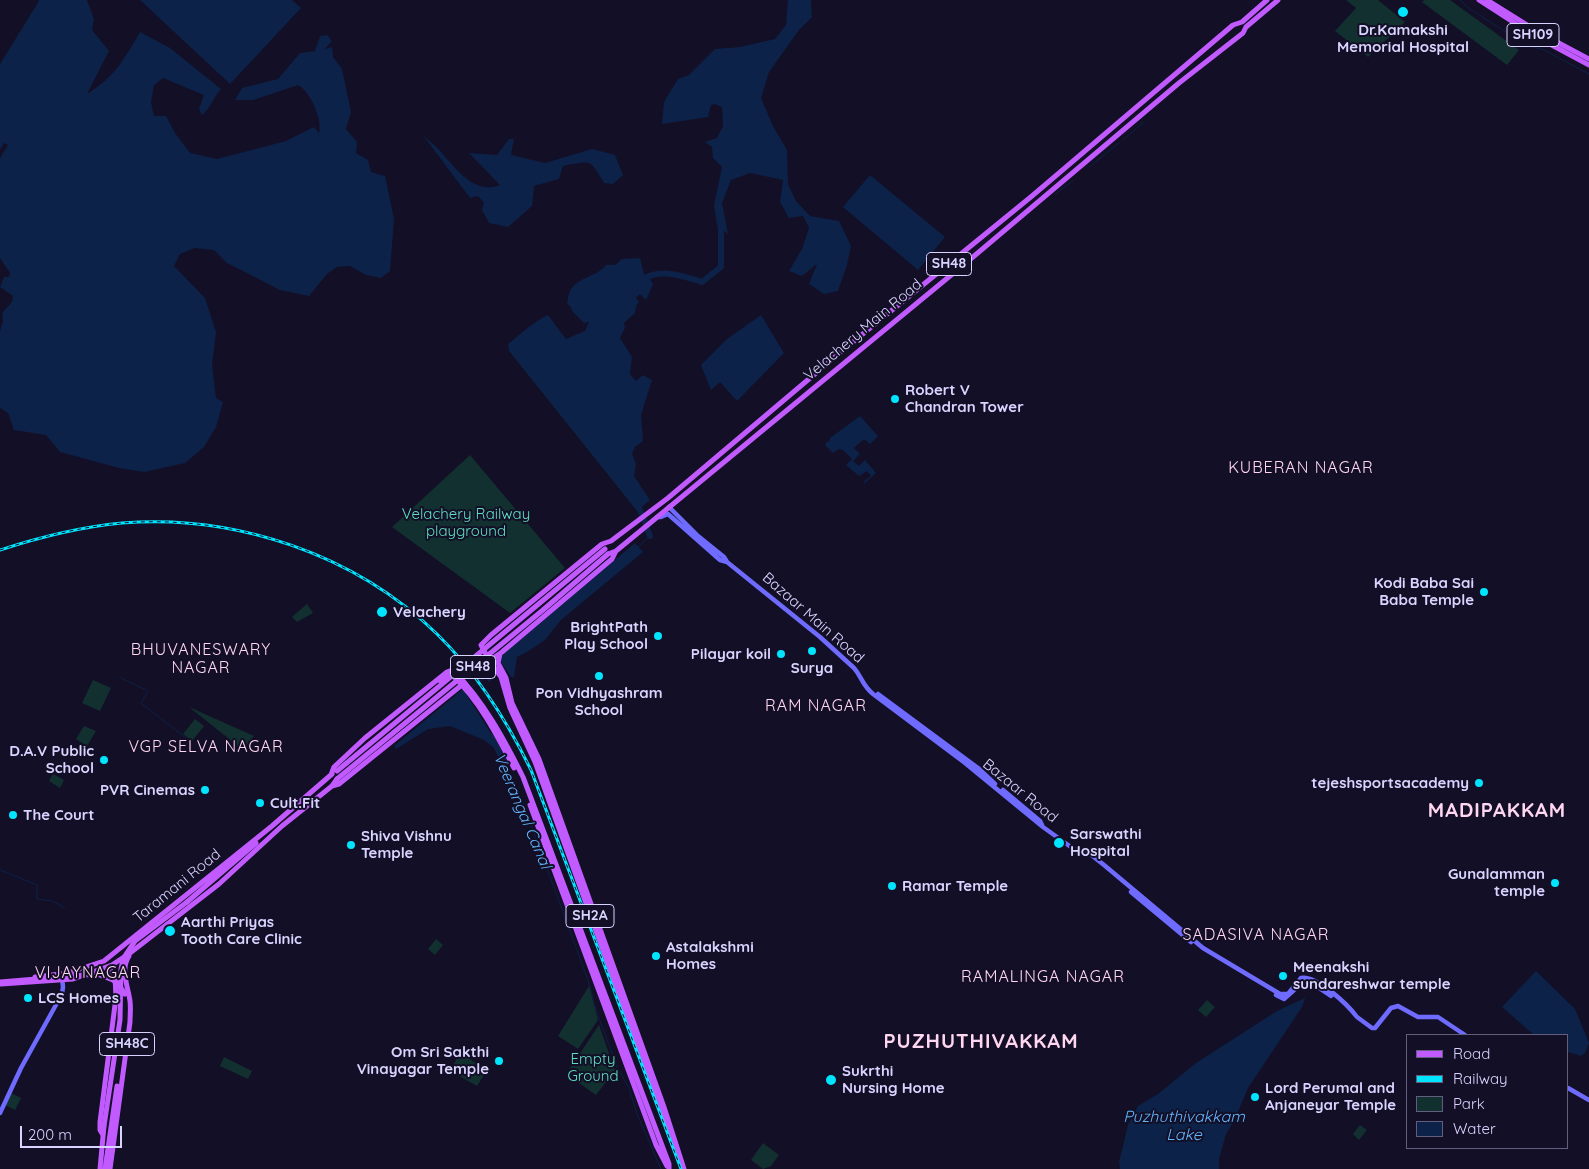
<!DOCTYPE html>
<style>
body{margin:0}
#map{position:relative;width:1589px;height:1169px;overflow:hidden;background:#130f26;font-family:Quicksand,sans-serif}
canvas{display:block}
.legend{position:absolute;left:1406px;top:1034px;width:162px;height:115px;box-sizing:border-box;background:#130f26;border:1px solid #625e7d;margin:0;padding:6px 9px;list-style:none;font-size:15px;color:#d9d4ff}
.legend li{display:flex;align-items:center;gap:10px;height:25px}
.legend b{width:25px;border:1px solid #625e7d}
.scale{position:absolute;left:20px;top:1126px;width:102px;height:22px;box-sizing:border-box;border:2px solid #d9d4ff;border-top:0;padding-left:6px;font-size:15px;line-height:18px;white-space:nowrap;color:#d9d4ff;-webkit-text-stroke:4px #130f26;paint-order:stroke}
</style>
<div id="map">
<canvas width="1589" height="1169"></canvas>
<ul class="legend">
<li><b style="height:6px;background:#c25bff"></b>Road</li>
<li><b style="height:6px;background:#00e5ff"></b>Railway</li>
<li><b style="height:14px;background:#12302f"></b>Park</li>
<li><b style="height:14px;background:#0c2248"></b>Water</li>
</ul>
<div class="scale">200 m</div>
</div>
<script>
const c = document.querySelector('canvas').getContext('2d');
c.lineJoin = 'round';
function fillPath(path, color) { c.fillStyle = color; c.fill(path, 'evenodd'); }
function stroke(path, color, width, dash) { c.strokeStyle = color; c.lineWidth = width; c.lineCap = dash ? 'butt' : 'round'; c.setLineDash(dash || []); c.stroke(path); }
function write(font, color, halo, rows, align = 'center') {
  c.font = font + ' Quicksand,sans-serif'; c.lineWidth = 4; c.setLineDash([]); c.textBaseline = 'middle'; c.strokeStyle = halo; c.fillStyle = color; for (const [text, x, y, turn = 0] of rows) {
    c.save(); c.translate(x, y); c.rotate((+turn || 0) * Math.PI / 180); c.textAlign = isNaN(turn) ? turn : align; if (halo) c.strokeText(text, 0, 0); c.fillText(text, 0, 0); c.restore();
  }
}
fillPath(new Path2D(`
 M1346,0H1378L1405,22L1368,57L1335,31L1356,8Z
 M1424,0H1450L1519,50L1507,65L1422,2Z
 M470,455L565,568L510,613L392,527Z
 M307,604L313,613L297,622L292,617Z
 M93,680L111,688L100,711L82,703Z
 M189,707L254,736L243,750Z
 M195,719L204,726L192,741L183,734Z
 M84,726L96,731L87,746L76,739Z
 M53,774L64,780L60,788L49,781Z
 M436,939L443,945L435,955L428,949Z
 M589,986L598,1020L578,1049L558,1036Z
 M1207,1000L1215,1007L1206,1017L1198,1010Z
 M599,1025L615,1070L596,1095L566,1074Z
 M460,1053L487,1070L477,1086L450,1071Z
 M224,1057L252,1071L248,1079L220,1066Z
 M11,1093L21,1098L15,1110L5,1105Z
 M1360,1125L1367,1130L1359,1140L1353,1134Z
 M763,1143L779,1155L771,1166L763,1169L751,1160Z`), '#12302f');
fillPath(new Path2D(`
 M38,0H87L94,19L92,30L109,51L87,94C115,77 124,59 140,32L170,48L221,89C213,98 211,108 202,115L199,109L204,95L163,78L154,85L151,102L154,116H166L175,133L190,153L217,159L286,141L314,127L319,133C323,120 310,91 298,85L253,100H235L242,88L278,79L300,53L315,51L320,36L327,35L332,41L325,49L332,47L333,57L342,69L351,112L346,129L357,142L356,153L368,160L371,172L385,176L394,219L390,271L381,278L366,275L350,266L337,267L327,274L309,296L280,290L227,263L214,250L195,248L180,254L174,266L205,298L216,332L212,365L216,398L223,402L216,427L204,447L185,463L144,472L119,468L60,452L46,435L14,430L8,413L0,408V331L3,321L2,313L12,302L13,296L0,287L4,277H9L10,273L0,258V158L8,145L4,143L0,150V64L39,1Z
 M140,0H292L301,8L230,84Z
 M788,0H811L812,17L799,30L769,72L761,98L773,126L787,150L788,184L796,201L810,216L839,221L851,246L847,265L838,291L824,294L809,284L817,264L802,276L789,271L802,249L809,228L803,216L789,218L780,202L783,180L750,173L731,180L722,203L728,234L717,225L714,205L722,167L713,158L712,147L705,142L717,138L723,126L722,107L715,104L711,105L708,117L662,124L664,102L678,79L689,75L715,49L740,47L775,39L786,25Z
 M423,135C428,140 435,145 440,151C456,168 473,195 500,185L469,153L497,155L509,139H514L511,155L545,163L592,149L615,155L623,175L613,184L604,183C589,158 592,161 563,166L559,179L534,186L532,206L508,227L489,223L482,210L484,203L478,196L470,198Z
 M870,175L945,237L918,270L843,207Z
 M640,258L644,274L648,276L653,284L646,300L640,294L636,298L639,302L636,306L635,313L624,323L625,328L620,338L632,357L630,374L636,381L643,375L652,380L641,415L643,441L635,447L632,454L636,464L634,476L650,500L637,511L509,351L508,344C521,334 534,321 548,315L566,339L585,331L589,322L584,323L573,312L570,306L567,304C568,300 568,295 570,291C577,277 597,277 606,265H615L622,259Z
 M761,315L784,353L737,401L720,382L711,390L701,365L727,339Z
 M860,416L878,436L870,444L864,439L854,448L860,454L853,461L859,466L865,460L876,473L865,483L863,482L871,476L867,471L859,476L846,465L852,459L843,450L839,449L833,453L825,445L827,441L829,442L830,438Z
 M635,543L643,552L561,620L545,640L527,652L517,657L514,677H511L500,661L503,654Z
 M493,667L499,674L489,682L483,674Z
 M463,689L490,732L495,737L508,763L502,766L494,748L484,740L450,726L428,729L396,749L394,746Z
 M1536,971L1575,1009L1589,1043L1585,1053L1581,1056L1568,1052V1035H1534L1502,1007Z
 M1305,998L1302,1007L1248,1088L1234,1121L1226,1134L1219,1159V1169H1120L1119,1162L1128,1125L1138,1106L1158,1094L1196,1063L1277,1011Z`), '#0c2248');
stroke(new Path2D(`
 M1460,0L1467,7L1501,29L1530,46L1544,50L1589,74
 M1123,140L1145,121
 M1089,167L1119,143
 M1055,194L1073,181
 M638,547L650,536
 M121,678L146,690
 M472,687L485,678
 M148,691L141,703L191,742
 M504,765L521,798L538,844L588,980L597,1013L617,1067L629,1088L637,1114L661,1169
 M0,870L37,885V899L52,901L65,908`), '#0c2248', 1);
stroke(new Path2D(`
 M643,279C662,268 682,276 702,282L721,267V221
 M637,502L650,536`), '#0c2248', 6);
stroke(new Path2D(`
 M669,507L698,536L724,557L727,562L820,637L854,668C862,677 862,685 873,694L965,763L1043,827L1075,850L1082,853L1090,854L1104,865L1203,948L1280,994H1288L1301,978C1317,975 1348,1005 1357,1017
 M657,517H661L668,514L720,560L727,562
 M878,694L978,768L995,784
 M1003,790L1040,821L1042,825
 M1131,892L1191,942
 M1276,995L1284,999L1303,982L1313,984L1331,996
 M1357,1017L1372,1028H1375L1391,1008L1398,1006L1418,1017H1438L1465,1035
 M1568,1088L1589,1100
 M0,1113L21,1068L62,994L63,987L62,977`), '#6f6bff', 4.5);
stroke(new Path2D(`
 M1479,0L1533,35L1589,65
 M1487,0L1540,33L1589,59
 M616,551L612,559L502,652L492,659L488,658L481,645L491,635L602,544L611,541L668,498L848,346L1032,196L1233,25L1242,22L1267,0
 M608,554L616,551L644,528L973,257L1179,83L1243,33L1246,27L1278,0
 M500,654L498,663L506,678L512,703L539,759L664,1107L684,1169
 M488,658L501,677L510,708L535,762L674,1147
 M440,681L452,675C479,700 497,735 514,768
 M331,775L334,767L365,738L447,672L452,670L454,671C484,702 504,739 523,777L669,1164V1169
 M332,786L339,784L463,684
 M530,805L656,1145L667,1166
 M187,902L256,843
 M35,977L68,973L104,961L272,826L332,774
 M1,984L73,979L112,965L130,953L219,884L282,826L332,786L337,779
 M103,1135L100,1130V1122L116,997L115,977L108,967
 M100,1169L104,1126
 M105,1169L117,1086
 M110,1169L130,1022C130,1015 131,1008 130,1001C128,986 120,970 129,956`), '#c25bff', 5);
const rail = new Path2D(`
 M0,550C40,537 80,527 122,523C235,514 355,554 437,634C476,672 507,721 531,770L681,1169`);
stroke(rail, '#00e5ff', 3);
stroke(rail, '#130f26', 1, [4]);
stroke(new Path2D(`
 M337,771L605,549
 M337,779L543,610L608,554
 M0,982L97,974L113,980L119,985L125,994
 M104,1126L120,1020L121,969L123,959L135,941L187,902`), '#c25bff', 5);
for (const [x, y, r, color] of [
 [1403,12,6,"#00e5ff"],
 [895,399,5,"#00e5ff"],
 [1484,592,5,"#00e5ff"],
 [382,612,6,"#00e5ff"],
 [658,636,5,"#00e5ff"],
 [812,651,5,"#00e5ff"],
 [781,654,5,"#00e5ff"],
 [599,676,5,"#00e5ff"],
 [104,760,5,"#00e5ff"],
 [1479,783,5,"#00e5ff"],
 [205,790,5,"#00e5ff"],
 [260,803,5,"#00e5ff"],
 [13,815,5,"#00e5ff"],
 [1059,843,6,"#00e5ff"],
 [351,845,5,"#00e5ff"],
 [1555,883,5,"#00e5ff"],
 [892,886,5,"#00e5ff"],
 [170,931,6,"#00e5ff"],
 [656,956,5,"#00e5ff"],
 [1283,976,5,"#00e5ff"],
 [28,998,5,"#00e5ff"],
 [499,1061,5,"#00e5ff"],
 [831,1080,6,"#00e5ff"],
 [1255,1097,5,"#00e5ff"]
]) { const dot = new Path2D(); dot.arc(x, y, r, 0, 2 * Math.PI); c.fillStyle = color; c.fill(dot); stroke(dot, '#130f26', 2); }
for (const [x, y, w] of [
 [1533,35,52],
 [949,264,45],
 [473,667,45],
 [590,916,48],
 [127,1044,55]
]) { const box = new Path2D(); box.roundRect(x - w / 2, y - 11.5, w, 23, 4); c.fillStyle = '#130f26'; c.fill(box); stroke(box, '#d9d4ff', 1); }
write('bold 14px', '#d9d4ff', null, [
 ["SH109",1533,35],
 ["SH48",949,264],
 ["SH48",473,667],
 ["SH2A",590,916],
 ["SH48C",127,1044]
]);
write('bold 15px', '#d9d4ff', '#130f26', [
 ["Dr.Kamakshi",1403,30,"center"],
 ["Memorial Hospital",1403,47,"center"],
 ["Robert V",905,390],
 ["Chandran Tower",905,407],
 ["Kodi Baba Sai",1474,583,"right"],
 ["Baba Temple",1474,600,"right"],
 ["Velachery",393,612],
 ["BrightPath",648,627,"right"],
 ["Play School",648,644,"right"],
 ["Pilayar koil",771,654,"right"],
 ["Surya",812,668,"center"],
 ["Pon Vidhyashram",599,693,"center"],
 ["School",599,710,"center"],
 ["D.A.V Public",94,751,"right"],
 ["School",94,768,"right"],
 ["tejeshsportsacademy",1469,783,"right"],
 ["PVR Cinemas",195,790,"right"],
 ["Cult.Fit",270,803],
 ["The Court",23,815],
 ["Sarswathi",1070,834],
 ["Hospital",1070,851],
 ["Shiva Vishnu",361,836],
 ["Temple",361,853],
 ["Gunalamman",1545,874,"right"],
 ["temple",1545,891,"right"],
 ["Ramar Temple",902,886],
 ["Aarthi Priyas",181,922],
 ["Tooth Care Clinic",181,939],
 ["Astalakshmi",666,947],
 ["Homes",666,964],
 ["Meenakshi",1293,967],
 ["sundareshwar temple",1293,984],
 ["LCS Homes",38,998],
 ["Om Sri Sakthi",489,1052,"right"],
 ["Vinayagar Temple",489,1069,"right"],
 ["Sukrthi",842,1071],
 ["Nursing Home",842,1088],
 ["Lord Perumal and",1265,1088],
 ["Anjaneyar Temple",1265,1105]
], 'left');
write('15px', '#d9d4ff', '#130f26', [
 ["Velachery Main Road",863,330,-40],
 ["Bazaar Main Road",813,618,41],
 ["Bazaar Road",1020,791,39],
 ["Taramani Road",177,886,-39]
]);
write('15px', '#5fe0c0', '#130f26', [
 ["Velachery Railway",466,514],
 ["playground",466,531],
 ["Empty",593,1059],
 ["Ground",593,1076]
]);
c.letterSpacing = '1px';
write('16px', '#ffd6f0', '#130f26', [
 ["KUBERAN NAGAR",1301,468],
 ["BHUVANESWARY",201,650],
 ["NAGAR",201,668],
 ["RAM NAGAR",816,706],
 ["VGP SELVA NAGAR",206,747],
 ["SADASIVA NAGAR",1256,935],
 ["VIJAYNAGAR",88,973],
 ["RAMALINGA NAGAR",1043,977]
]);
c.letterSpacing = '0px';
write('italic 16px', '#62b6ff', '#130f26', [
 ["Veerangal Canal",522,811,67],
 ["Puzhuthivakkam",1184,1117],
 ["Lake",1184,1135]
]);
c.letterSpacing = '1px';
write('bold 20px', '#ffd6f0', '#130f26', [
 ["MADIPAKKAM",1497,811],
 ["PUZHUTHIVAKKAM",981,1042]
]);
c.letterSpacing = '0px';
</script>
